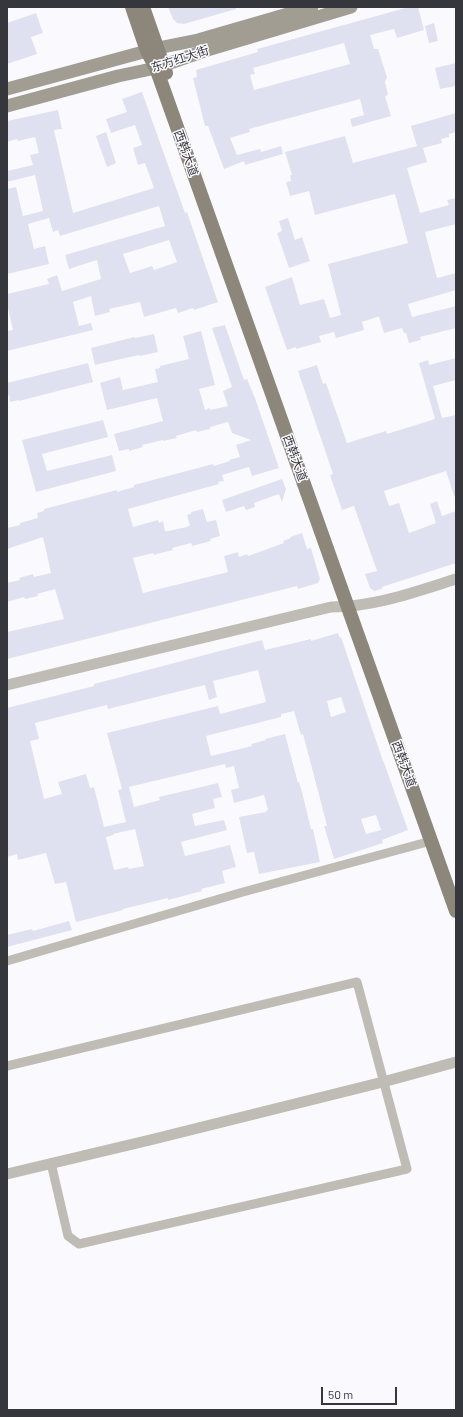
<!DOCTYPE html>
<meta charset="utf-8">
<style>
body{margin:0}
#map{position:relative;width:463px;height:1417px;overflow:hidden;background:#fafafe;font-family:Barlow,sans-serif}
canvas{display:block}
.frame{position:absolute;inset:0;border:8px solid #36373d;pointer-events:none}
.scale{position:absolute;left:321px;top:1387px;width:76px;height:18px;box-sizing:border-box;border:2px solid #36373d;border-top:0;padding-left:5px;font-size:12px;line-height:14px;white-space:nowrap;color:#36373d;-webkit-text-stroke:3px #fafafe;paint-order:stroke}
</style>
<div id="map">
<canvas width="463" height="1417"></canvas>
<div class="frame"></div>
<div class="scale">50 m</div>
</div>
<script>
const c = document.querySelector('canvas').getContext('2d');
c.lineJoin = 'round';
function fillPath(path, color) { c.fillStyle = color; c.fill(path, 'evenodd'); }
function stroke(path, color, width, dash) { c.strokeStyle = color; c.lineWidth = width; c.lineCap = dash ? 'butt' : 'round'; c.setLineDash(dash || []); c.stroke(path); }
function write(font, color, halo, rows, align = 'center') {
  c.font = font + ' Barlow,"Noto Sans SC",sans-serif'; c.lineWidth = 3; c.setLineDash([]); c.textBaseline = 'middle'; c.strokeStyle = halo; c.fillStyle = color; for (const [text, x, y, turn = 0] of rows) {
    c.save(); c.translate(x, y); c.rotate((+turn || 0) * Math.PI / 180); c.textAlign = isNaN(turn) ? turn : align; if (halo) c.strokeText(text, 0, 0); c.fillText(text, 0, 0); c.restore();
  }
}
fillPath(new Path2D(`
 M168,7H236V9L184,24L177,23L173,19Z
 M409,7H418L424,30L397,38L394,29L370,35L374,49H378L387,77L385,82L388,95L385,96L391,116L352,127L350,119L364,115L360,99L249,129L250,132L230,138L237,155L260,149L261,152L281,146L283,154L245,165L244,161L224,169L208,126H205L193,78L197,77L196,70L258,52L257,49ZM344,43L350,64L254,90L250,75L255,74L253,68Z
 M36,13L43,33L31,37L37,54L7,64V23Z
 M434,23L438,41L429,43L425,26Z
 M456,63V86L440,89L435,68Z
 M142,92L185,213L187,212L218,302L194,310L193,308L178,313L176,308L144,317L140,302L109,309L110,312L95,316L91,296L73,302L79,326L91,323L93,330L7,351V331L13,330L7,304V294L49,284L47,279L57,275L62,291L101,279L97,260L69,269L65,255L165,226L159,206L60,236L58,230L53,232L49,218L28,224L34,249L45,246L49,264L7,274V189L16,187L23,216L43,211L35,175L7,182V171L33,165L30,155L39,153L35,137L18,141L17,139L7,142V121L58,110L62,129L54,130L73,213L154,188L145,163L138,165L133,148L142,145L135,125L111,133L106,119L127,112L122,99ZM169,240L177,262L154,270L152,266L130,273L123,254Z
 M456,113V132L449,134V137L441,139L442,143L423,148L427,162L407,168L420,213L449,205L447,200L456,198V224L425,232L437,278L456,273V290L408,304L412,317L456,306V328L420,337L421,340L409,343L406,333H404L402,328L384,333L379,317H377L362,322L364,330L336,338L334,332L319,336L321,342L296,349V347L287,350L265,287L292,277L300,305L324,299L330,318L341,315L328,264L408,243L395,194L315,215L309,191L290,196L286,182L291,181L290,175H292L285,152L345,136L353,163L417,146L411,126Z
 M106,132L116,163L107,167L96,136Z
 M288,218L295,240L302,237L310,261L289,268L277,233L282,231L279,221Z
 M225,325L244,380L247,379L255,398L279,468L252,476L249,467L222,475L224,481L218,482L219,484L128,509L133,527L158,520L159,523L163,521L165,531H168L187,527L190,525L187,515L191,514V512L203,509L207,522L216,520L220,536L210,539L211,541L192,546L191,543L172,548L173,550L157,554L154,555L153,553L133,558L143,593L228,572L224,556L238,552L239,557L247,554L248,556L284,543L283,541L291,538L290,537L302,533L307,549L311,548L320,579L318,583L298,589L297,586L7,659V632L64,619L55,589L37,594L38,596L25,599L24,597L7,602V583L20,580L19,578L33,574L34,577L51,573L43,537L7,549V528L20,525V523L38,518L37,513L44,511V509L117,490V492L134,487V485L213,464L214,466L230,461L229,460L240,457L236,445L251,440L232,433L228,422L210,427V429L197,432L196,430L176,436L177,438L163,441V440L142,445L143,447L129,451V449L119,451L114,434L163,421L157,398L107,410L100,383L120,377L123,390L158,382L155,369L160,368V366L189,359L183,336L201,331L215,385L199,389L205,410L210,408V410L228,406L223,391L232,387L212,328Z
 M154,334L158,352L140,356L139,355L95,365L91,348L134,337L135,338Z
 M456,358V380L433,386L442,418L456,415V496H454L446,471L384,491L389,506L399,503L409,533L436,523L430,504L437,501L442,516L456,511V563L382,587V589L374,591L370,588L365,574L377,571L354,506L342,510L330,475L333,474L298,371L317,365L323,384L326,383L347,443L386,431L387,434L435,419L419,363L428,360L429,365Z
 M88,363L93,382L19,401V400L10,402L9,395L7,396V383Z
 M103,420L108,437L42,454L47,471L112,455L116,471L36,492L22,440Z
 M282,479L286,489L282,502L279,494L254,503L255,507L246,510L244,506L226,512L222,500Z
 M338,633L340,638L341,637L383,761V760L408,830L382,840L383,843L334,859L324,826H327L324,814L303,734L301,735L294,711L281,714V717L206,736L211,756L252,746L251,744L266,740L265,739L285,734L298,783L299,782L302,792L311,829H313L320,862L259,874L254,852L247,853L239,817L266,812V811L268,810L264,795L234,803L231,790L239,788L234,766L226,768L225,764L129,787L134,807L160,800L159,797L218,783L222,797L213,799L215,808L192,814L195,826L224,820L227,830L181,842L185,856L230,845L236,867L222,871L225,883L201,889L202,891L168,900V898L123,909V910L76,922L66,882L55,884L46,853L18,860L17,854L7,857V708L94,686V684L262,640L265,650L311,639V641ZM258,670L266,702L220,714L218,706L107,733L122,789L118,790L126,822L104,827L94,787L90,788L86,774L58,782L62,794L44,799L30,741L39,739L35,723L107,705L108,709L205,685L209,700L217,697L213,681ZM341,697L346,712L331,717L327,701ZM376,815L381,830L366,834L361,819ZM135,829L144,866L129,869L128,867L114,870L106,837L114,835L113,834Z
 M69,921L72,930L7,947V935L32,929L33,931Z`), '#dfe1f1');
stroke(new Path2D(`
 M7,961L243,892L431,841
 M7,1066L357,982L407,1169L79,1244L68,1236L51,1163`), '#bfbcb5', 9);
stroke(new Path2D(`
 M7,685L331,607C374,607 415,592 456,579
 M7,1174L150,1140L383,1082L456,1062`), '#bfbcb5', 11);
stroke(new Path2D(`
 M7,89L158,48L198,40L312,7
 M7,106L118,76L156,68L204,51L351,7`), '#a29d93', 13);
stroke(new Path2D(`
 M132,7L147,51L156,68L456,911
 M143,7L166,73`), '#8d877b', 14);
write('12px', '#36373d', '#fafafe', [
 ["东方红大街",180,59,-18],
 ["西韩大道",186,153,70],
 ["西韩大道",295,458,70],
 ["西韩大道",404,764,70]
]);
</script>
